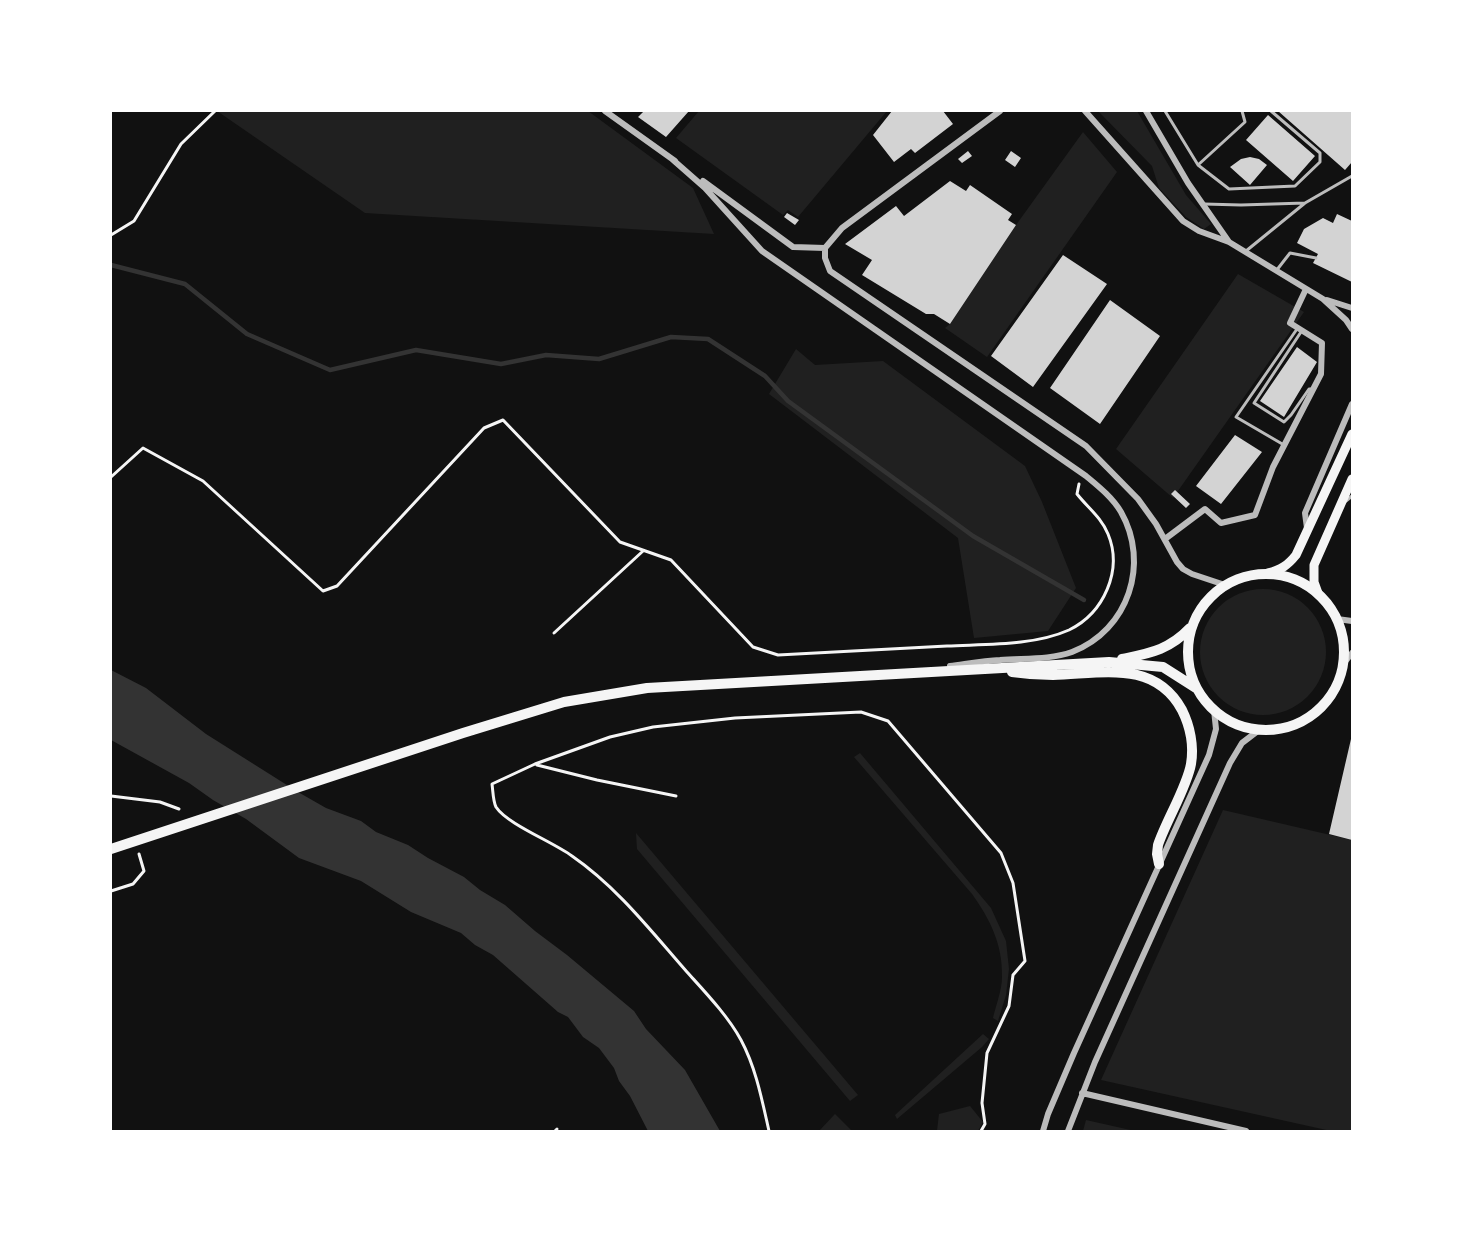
<!DOCTYPE html>
<style>
body{margin:0}
#map{position:relative;width:1463px;height:1242px;overflow:hidden;background:#111;font-family:Lora,serif}
canvas{display:block}
.frame{position:absolute;inset:0;border:112px solid #fff;pointer-events:none}
</style>
<div id="map">
<canvas width="1463" height="1242"></canvas>
<div class="frame"></div>
</div>
<script>
const c = document.querySelector('canvas').getContext('2d');
c.lineJoin = 'round';
function fillPath(path, color) { c.fillStyle = color; c.fill(path, 'evenodd'); }
function stroke(path, color, width, dash) { c.strokeStyle = color; c.lineWidth = width; c.lineCap = dash ? 'butt' : 'round'; c.setLineDash(dash || []); c.stroke(path); }
fillPath(new Path2D(`
 M217,111H588L693,188L714,234L365,213Z
 M699,111H887L798,217L788,210L783,215L676,138Z
 M1098,111H1137L1186,195L1211,224L1204,229L1186,217L1159,188L1152,166Z
 M1083,132L1117,172L987,357L945,328L950,324L1016,225Z
 M1238,274L1304,312L1173,498L1116,449Z
 M796,349L815,365L883,361L1025,466L1042,502L1076,588L1048,631L974,638L958,538L769,394Z
 M1200 652a63 63 0 1 1 126 0a63 63 0 1 1-126 0Z
 M860,753L991,908L1006,941L1009,969L1006,995L998,1021L993,1018C996,1005 1002,990 1002,977C1003,945 990,919 972,894L854,757Z
 M1223,810L1352,840V1131H1331L1101,1080Z
 M636,833L858,1095L850,1101L637,849Z
 M983,1034L989,1039L982,1047L897,1119L895,1115Z
 M970,1106L983,1122L978,1131H937L939,1114Z
 M835,1114L852,1131H819Z
 M1086,1120L1135,1131H1083Z`), '#202020');
fillPath(new Path2D(`
 M111,670L146,688L206,734L298,792L326,808L361,821L376,832L408,845L428,858L464,877L480,890L505,905L535,931L567,955L634,1011L646,1029L685,1070L720,1131H648L630,1096L619,1081L614,1068L599,1048L583,1037L568,1017L558,1012L493,955L475,945L461,933L411,912L361,881L299,858L246,819L213,800L189,783L111,740Z`), '#333');
stroke(new Path2D(`
 M111,265L185,284L247,334L330,370L416,350L501,364L546,355L599,359L671,337L708,339L765,376L788,401L973,536L1084,600`), '#333', 4.5);
fillPath(new Path2D(`
 M644,111H689L666,137L638,117Z
 M892,111H943L953,124L915,153L911,149L894,162L873,135Z
 M1278,111H1352V162L1345,170Z
 M1268,115L1315,156L1293,181L1246,140Z
 M968,151L972,156L962,163L958,159Z
 M1011,151L1021,158L1015,167L1005,160Z
 M1250,157L1259,159L1267,165L1250,185L1230,167L1241,159Z
 M950,181L966,191L970,185L1012,214L1008,220L1016,225L950,324L934,314H926L862,275L872,260L845,244L896,206L904,216Z
 M787,213L799,220L795,225L784,217Z
 M1337,214L1352,221V282L1313,263L1318,254L1297,243L1304,229L1323,218L1333,223Z
 M1063,255L1107,284L1033,387L991,356Z
 M1110,300L1160,336L1100,424L1050,388Z
 M1297,347L1317,362L1284,417L1260,401Z
 M1235,435L1262,452L1221,504L1196,486Z
 M1175,490L1190,504L1186,508L1171,494Z
 M1351,739H1352V840L1329,834Z`), '#d3d3d3');
stroke(new Path2D(`
 M111,235L134,221L181,144L215,111
 M111,477L143,448L203,481L323,591L337,586L484,428L503,420L620,542L671,560L753,647L778,655C834,652 891,649 947,646C986,644 1033,646 1069,630C1104,613 1123,570 1108,534C1101,517 1088,508 1077,494L1079,484
 M554,633L643,551
 M537,765L597,780L676,796
 M111,796L160,802L179,809
 M111,891L133,884L144,871L139,854
 M555,1131L557,1129
 M769,1131C762,1100 756,1068 741,1040C728,1016 705,992 687,972C651,931 617,887 572,856C553,842 507,824 496,807C493,801 493,791 492,784L535,764L610,737L653,727L735,718L861,712L888,721L1001,853L1013,883L1025,961L1013,975L1009,1006L987,1053L982,1103L985,1124L981,1131`), '#f5f5f5', 3);
stroke(new Path2D(`
 M1165,111L1198,165L1245,122L1242,111
 M1198,165L1229,189L1295,186L1320,162V153L1271,111
 M1204,204L1241,205L1305,203
 M1246,251L1305,203L1352,176
 M1276,271L1290,253L1316,258
 M1301,332L1254,403L1284,422L1291,415L1309,389H1312
 M1284,445L1236,417L1297,329
 M1346,501L1352,496`), '#bcbcbc', 3);
stroke(new Path2D(`
 M605,111L675,161
 M1085,111L1183,221L1199,231L1229,242L1323,299L1346,320L1352,329
 M1146,111L1188,183L1229,242
 M672,159L705,188L762,251L1086,476C1098,486 1112,497 1121,512C1150,563 1129,630 1072,652C1050,660 1023,658 1000,660C983,661 966,664 950,666
 M703,181L793,247L825,248
 M825,248V258L830,271L1086,446L1138,499L1156,524L1177,562L1183,569L1192,574L1225,585
 M825,248L842,228L1000,111
 M1327,300L1352,308
 M1307,528L1305,513L1352,404
 M1165,539L1205,509L1221,523L1255,515L1273,467L1321,374L1322,343L1290,323L1306,289
 M1337,619L1352,621
 M1344,663L1352,653
 M1082,1093L1246,1131
 M1043,1131L1048,1114L1074,1053L1209,755L1216,729L1214,710
 M1068,1131L1095,1062L1230,763L1242,743L1259,730`), '#bcbcbc', 6);
stroke(new Path2D(`
 M1268,573C1281,570 1288,565 1296,555L1352,434
 M1318,593L1314,582V565L1352,479`), '#f5f5f5', 9);
stroke(new Path2D(`
 M1188 652a78 78 0 1 1 156 0a78 78 0 1 1-156 0Z
 M1122,659C1150,653 1169,650 1190,628
 M1012,672C1026,674 1040,675 1053,675C1101,674 1154,659 1182,710C1190,726 1194,746 1191,764C1187,787 1166,821 1158,845L1157,854L1159,864
 M111,849L463,733L564,702L647,688L1109,662L1163,667L1196,688`), '#f5f5f5', 10);
</script>
